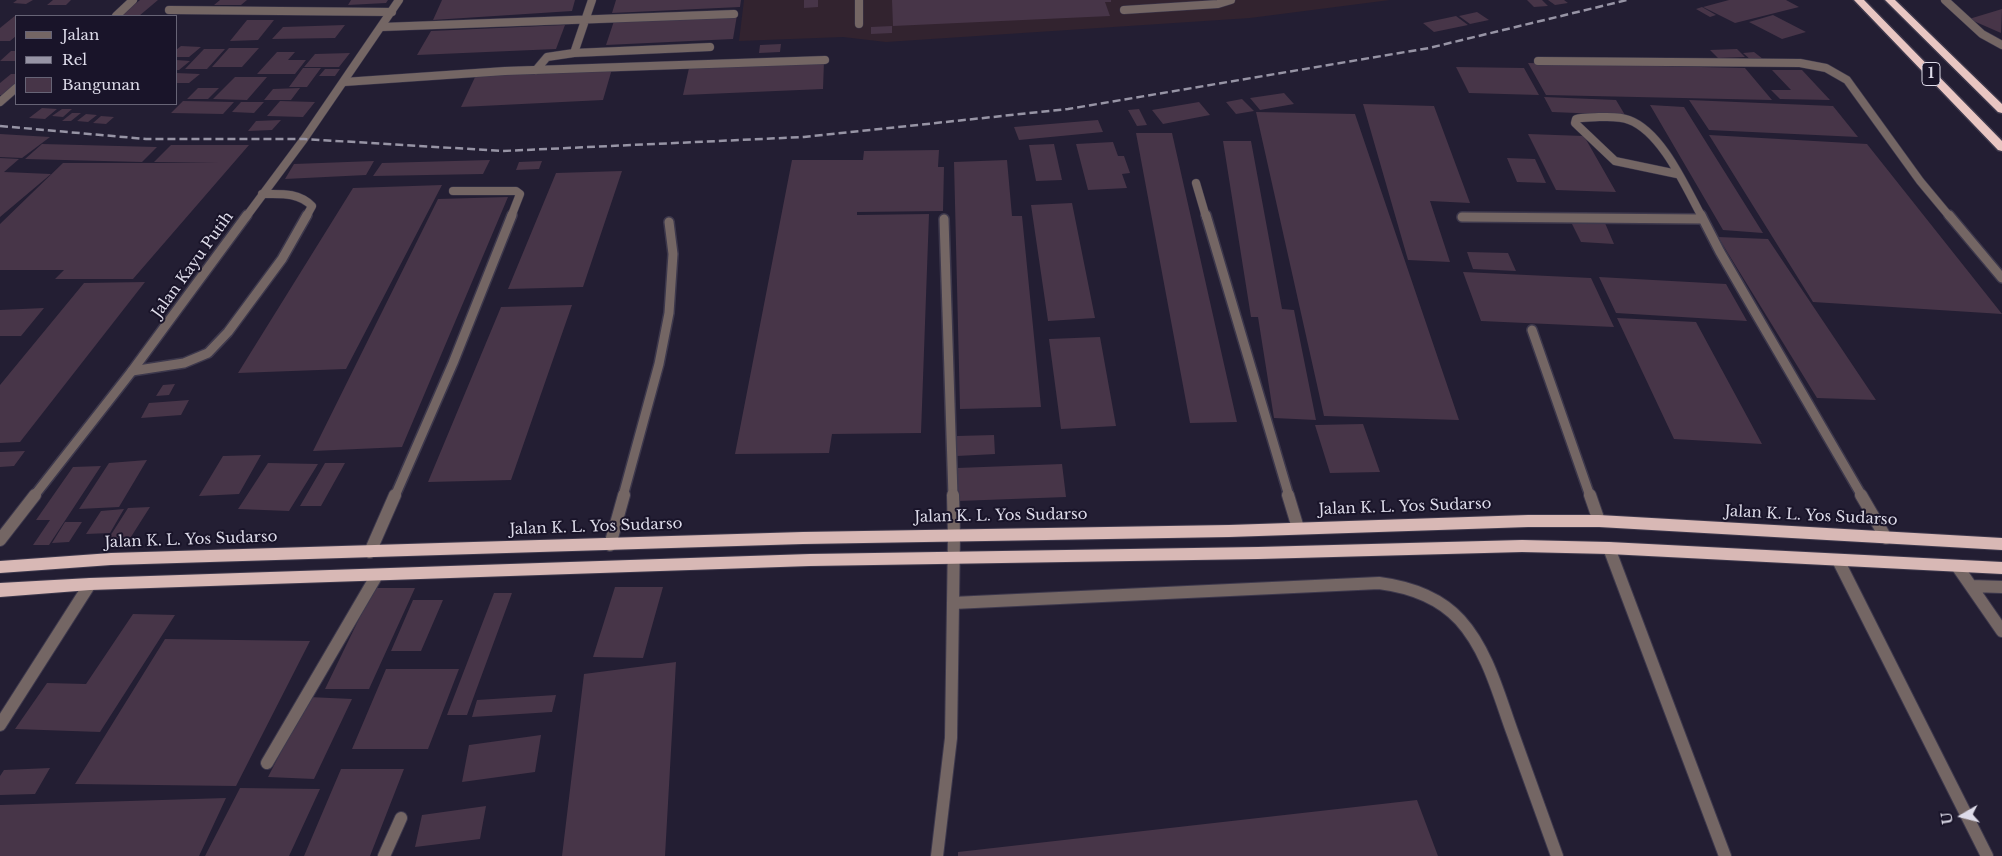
<!DOCTYPE html>
<style>
body{margin:0}
#map{position:relative;width:2002px;height:856px;overflow:hidden;background:#231e33;font-family:"Libre Baskerville",serif}
canvas{display:block}
.legend{position:absolute;left:15px;top:15px;width:162px;height:90px;box-sizing:border-box;background:#191429;border:1px solid #676476;margin:0;padding:6px 9px;list-style:none;font-size:15px;color:#dddbe9}
.legend li{display:flex;align-items:center;gap:10px;height:25px}
.legend b{width:25px;border:1px solid #676476}
.north{position:absolute;left:1937px;top:791px;width:50px;height:50px;-webkit-text-stroke:4px #191429;paint-order:stroke;rotate:262deg;font-size:14px;font-weight:700;line-height:20px;text-align:center;color:#dddbe9}
.north::after{content:'';display:block;margin:auto;width:18px;height:22px;background:#dddbe9;clip-path:polygon(50% 0,100% 100%,50% 72%,0 100%)}
</style>
<div id="map">
<canvas width="2002" height="856"></canvas>
<ul class="legend">
<li><b style="height:6px;background:#746664"></b>Jalan</li>
<li><b style="height:6px;background:#9794a5"></b>Rel</li>
<li><b style="height:14px;background:#473548"></b>Bangunan</li>
</ul>
<div class="north">U</div>
</div>
<script>
const c = document.querySelector('canvas').getContext('2d');
c.lineJoin = 'round';
function fillPath(path, color) { c.fillStyle = color; c.fill(path, 'evenodd'); }
function stroke(path, color, width, dash) { c.strokeStyle = color; c.lineWidth = width; c.lineCap = dash ? 'butt' : 'round'; c.setLineDash(dash || []); c.stroke(path); }
function write(font, color, halo, rows, align = 'center') {
  c.font = font + ' "Libre Baskerville",serif'; c.lineWidth = 4; c.setLineDash([]); c.textBaseline = 'middle'; c.strokeStyle = halo; c.fillStyle = color; for (const [text, x, y, turn = 0] of rows) {
    c.save(); c.translate(x, y); c.rotate((+turn || 0) * Math.PI / 180); c.textAlign = isNaN(turn) ? turn : align; if (halo) c.strokeText(text, 0, 0); c.fillText(text, 0, 0); c.restore();
  }
}
fillPath(new Path2D(`
 M744,0H1390L1250,18L886,42L843,37L739,41Z`), '#32232f');
fillPath(new Path2D(`
 M17,0H33L26,4L13,3Z
 M53,0H71L66,5H47Z
 M140,0H158L139,16H120Z
 M220,0H247L241,5H214Z
 M351,0H388L386,3L348,5Z
 M442,0H575L572,11L433,20Z
 M616,0H741L740,7L612,13Z
 M804,0H818V7L804,8Z
 M892,0H1111V2H1105L1110,16L893,26Z
 M1527,0H1542L1548,6L1534,7Z
 M1548,0H1564L1568,3L1555,5Z
 M1729,0H1786L1799,7L1735,23L1703,7Z
 M1702,7L1716,15L1710,17L1696,9Z
 M2002,9L2001,33L1969,19Z
 M1477,12L1489,20L1470,24L1459,16Z
 M16,15V36L10,41H0V28Z
 M737,15L733,39L606,45L614,21Z
 M1773,15L1806,32L1782,39L1749,22Z
 M1456,16L1468,25L1434,32L1423,23Z
 M247,20H274L258,40L230,41Z
 M345,25L335,38L272,39L283,27Z
 M565,25L556,49L417,55L431,31Z
 M892,26V33L871,34V27Z
 M781,44L780,52L759,53L760,45Z
 M181,46L201,47L189,57H176V50Z
 M229,48H259L242,67H212Z
 M204,49H225L207,69H185Z
 M1737,49L1745,57L1718,58L1710,50Z
 M11,51H16V61H0Z
 M277,52H295L288,60H306L295,74H257Z
 M1754,52L1763,59L1751,60L1743,53Z
 M350,53L339,67H304L315,54Z
 M176,60L190,61L179,70H176Z
 M824,61L823,89L683,95L689,68Z
 M1528,63L1745,68L1772,100L1546,95Z
 M1456,67L1524,68L1539,95L1469,93Z
 M303,68H321L307,87H289Z
 M325,69H340L335,76H319Z
 M612,69L603,100L461,107L476,75Z
 M1772,70H1802L1830,100L1780,99L1771,90H1791Z
 M176,73L200,74L189,83H176Z
 M11,74H16V85L4,95H0V83Z
 M235,77H267L247,100L213,99Z
 M198,88H219L208,99H187Z
 M300,88L291,100H264L273,89Z
 M1284,93L1294,104L1260,110L1250,98Z
 M1544,97L1616,100L1625,115L1552,112Z
 M1242,99L1254,111L1236,114L1226,102Z
 M1689,100L1833,106L1858,137L1709,130Z
 M183,101L234,102L223,114L171,113Z
 M280,101L315,102L303,117L267,116Z
 M241,102H264L254,113L232,112Z
 M1199,102L1210,115L1163,124L1152,110Z
 M1363,104L1434,106L1470,203L1430,201L1450,262L1408,260Z
 M1650,105L1684,107L1763,233L1723,230Z
 M42,108L57,109L45,119L29,118Z
 M62,109H72L63,117L52,116Z
 M1139,109L1147,125L1137,126L1128,110Z
 M1256,112L1355,114L1459,420L1324,416Z
 M72,113H81L71,121H62Z
 M86,114L97,115L88,122L77,121Z
 M101,116L114,117L106,124L93,123Z
 M281,120L272,130L248,131L256,121Z
 M1098,120L1103,132L1019,140L1014,127Z
 M1136,133H1172L1237,422L1190,423Z
 M0,134L50,137L22,158L0,157Z
 M1528,134L1584,136L1616,192L1556,190Z
 M1709,135L1867,144L2002,314L1813,302Z
 M1223,141H1251L1282,309L1294,310L1316,420L1274,418L1258,317H1251Z
 M1113,142L1118,156H1124L1130,173L1122,174L1127,188L1088,190L1076,144Z
 M42,144L157,147L142,162L25,159Z
 M1054,144L1062,180L1036,181L1029,145Z
 M171,145H249L133,279H55L64,270H0V224L63,163H218L154,162Z
 M939,150L938,167H944L943,211L857,212V215L929,214L921,433L832,434L829,453L735,454L792,160H863L864,151Z
 M0,158L19,159L4,172L51,174L0,217Z
 M1507,158L1535,159L1546,183L1517,182Z
 M490,160L483,174L373,176L382,163Z
 M1007,160L1012,216H1022L1041,407L960,409L954,162Z
 M374,161L366,175L285,179L294,164Z
 M542,161L539,169L516,170L519,162Z
 M622,171L583,287L508,289L556,173Z
 M442,185L346,369L238,373L353,188Z
 M508,197L402,447L313,451L438,199Z
 M1072,203L1095,318L1048,321L1031,205Z
 M1571,222L1605,223L1614,244L1581,242Z
 M1718,237L1768,239L1876,400L1817,398Z
 M1467,252L1508,253L1516,271L1473,269Z
 M1463,272L1591,278L1614,327L1481,321Z
 M1599,277L1726,284L1747,321L1616,313Z
 M145,282L20,442L0,443V385L84,283Z
 M572,305L511,480L428,482L501,307Z
 M44,308L21,336H0V310Z
 M1617,318L1696,322L1762,444L1674,439Z
 M1100,337L1116,426L1061,429L1049,339Z
 M175,384L169,395L156,396L163,385Z
 M189,400L181,415L141,418L149,403Z
 M1363,424L1380,472L1330,473L1315,425Z
 M994,435L995,454L957,456V436Z
 M25,451L14,466L0,467V452Z
 M261,455L239,494L199,496L223,456Z
 M147,460L119,507L79,509L109,463Z
 M268,463L318,464L289,511L238,509Z
 M325,463H345L321,506H300Z
 M1062,464L1066,497L958,501L957,468Z
 M101,466L49,545H33L50,520H36L73,467Z
 M150,507L129,540L107,541L128,508Z
 M124,509L110,533L86,534L101,511Z
 M65,522H82L69,542L52,543Z
 M615,587H663L643,658L593,657Z
 M374,588H415L369,689H325Z
 M494,593H512L467,715H447Z
 M413,600H443L421,651H391Z
 M133,614L175,615L100,732L15,729L47,683L86,684Z
 M165,639L310,641L236,786L75,784Z
 M676,662L665,856H562L584,674Z
 M386,669H459L428,749H352Z
 M556,695L552,712L472,717L477,700Z
 M309,697L352,699L314,779L268,777Z
 M541,735L535,772L462,782L469,745Z
 M50,768L35,794L0,795V776L4,770Z
 M341,769H404L370,856H304Z
 M240,788L320,789L289,856H205Z
 M226,798L199,856H0V805Z
 M1417,800L1438,856H958V852Z
 M486,806L480,839L415,847L422,815Z`), '#473548');
const serviceFar2 = new Path2D(`
 M592,0L574,53L710,47
 M859,0V24
 M1945,0L1982,34L2002,45
 M169,10L392,12
 M1124,10L1218,4L1231,0
 M382,27L734,14
 M1538,61L1800,63L1826,68L1847,80L1920,181L1950,217
 M536,70L547,57L574,53
 M344,82L505,71L825,60
 M1677,174L1615,161L1575,123L1576,119C1583,117 1591,118 1599,117C1609,117 1620,116 1629,120C1662,132 1686,188 1702,217
 M1196,183L1206,217
 M453,191H516L520,194L511,217
 M262,194C281,194 298,192 312,206L306,217`);
const serviceFar1 = new Path2D(`
 M1206,215L1289,496
 M1701,215L1703,219
 M1949,215L2002,278
 M1462,217L1703,219L1720,252L1862,496
 M944,219L953,496
 M1532,330L1590,496
 M132,371L184,363L208,353L228,332L282,259L307,215
 M395,496L453,363L512,215
 M623,496L659,364L669,313L673,254L669,222`);
const service = new Path2D(`
 M1288,495L1298,528
 M1590,495L1599,521
 M1861,495L1886,538
 M610,545L624,495
 M1609,548L1725,856
 M370,552L395,495
 M1957,566L2002,631
 M1971,586L2002,587
 M953,603L1379,583C1410,587 1439,597 1460,620C1488,651 1499,696 1513,734C1528,775 1542,815 1557,856
 M0,725L90,584
 M267,763L377,575
 M384,856L401,818
 M937,856L951,738L954,536L953,495`);
const minorFar1 = new Path2D(`
 M116,16L133,0
 M0,102L16,88`);
const minor = new Path2D(`
 M1838,560L1987,856`);
const tertiaryFar2 = new Path2D(`
 M246,217L304,139L399,0`);
const tertiaryFar1 = new Path2D(`
 M34,496L132,371L247,215`);
const tertiary = new Path2D(`
 M0,540L35,495`);
const trunk = new Path2D(`
 M1528,515H1599L2002,538V550L1599,527H1528L1229,537L803,544L111,565L0,573V561L111,553L803,532L1229,525Z
 M1522,540L1609,542L2002,562V574L1609,554L1522,552L1258,559L810,566L90,590L0,597V583L90,578L810,554L1258,547Z`);
const motorway = new Path2D(`
 M1854,0H1864L2002,141V151L1998,150Z
 M1885,0H1895L2002,104V113L1998,112Z`);
stroke(serviceFar2, '#3d384c', 9);
stroke(serviceFar1, '#3d384c', 12);
stroke(service, '#3d384c', 14);
stroke(minorFar1, '#3d384c', 9);
stroke(minor, '#3d384c', 14);
stroke(tertiaryFar2, '#3d384c', 9);
stroke(tertiaryFar1, '#3d384c', 12);
stroke(tertiary, '#3d384c', 14);
stroke(trunk, '#3d384c', 2);
stroke(motorway, '#3d384c', 3);
stroke(serviceFar2, '#746664', 8);
stroke(serviceFar1, '#746664', 9);
stroke(service, '#746664', 12);
stroke(minorFar1, '#746664', 8);
stroke(minor, '#746664', 12);
stroke(tertiaryFar2, '#746664', 8);
stroke(tertiaryFar1, '#746664', 9);
stroke(tertiary, '#746664', 12);
fillPath(trunk, '#d8b8b5');
fillPath(motorway, '#e9c6c2');
stroke(new Path2D(`
 M0,126L146,139H304L503,151L804,137L1068,109L1429,48L1627,0`), '#9794a5', 2.5, [8, 4]);
for (const [x, y, w] of [
 [1931,74,18]
]) { const box = new Path2D(); box.roundRect(x - w / 2, y - 11.5, w, 23, 4); c.fillStyle = '#191429'; c.fill(box); stroke(box, '#dddbe9', 1); }
write('bold 14px', '#dddbe9', null, [
 ["1",1931,74]
]);
write('15px', '#dddbe9', '#191429', [
 ["Jalan Kayu Putih",193,265,-54],
 ["Jalan K. L. Yos Sudarso",1405,507,-2],
 ["Jalan K. L. Yos Sudarso",1001,516,-1],
 ["Jalan K. L. Yos Sudarso",1811,516,3],
 ["Jalan K. L. Yos Sudarso",596,527,-2],
 ["Jalan K. L. Yos Sudarso",191,540,-2]
]);
</script>
